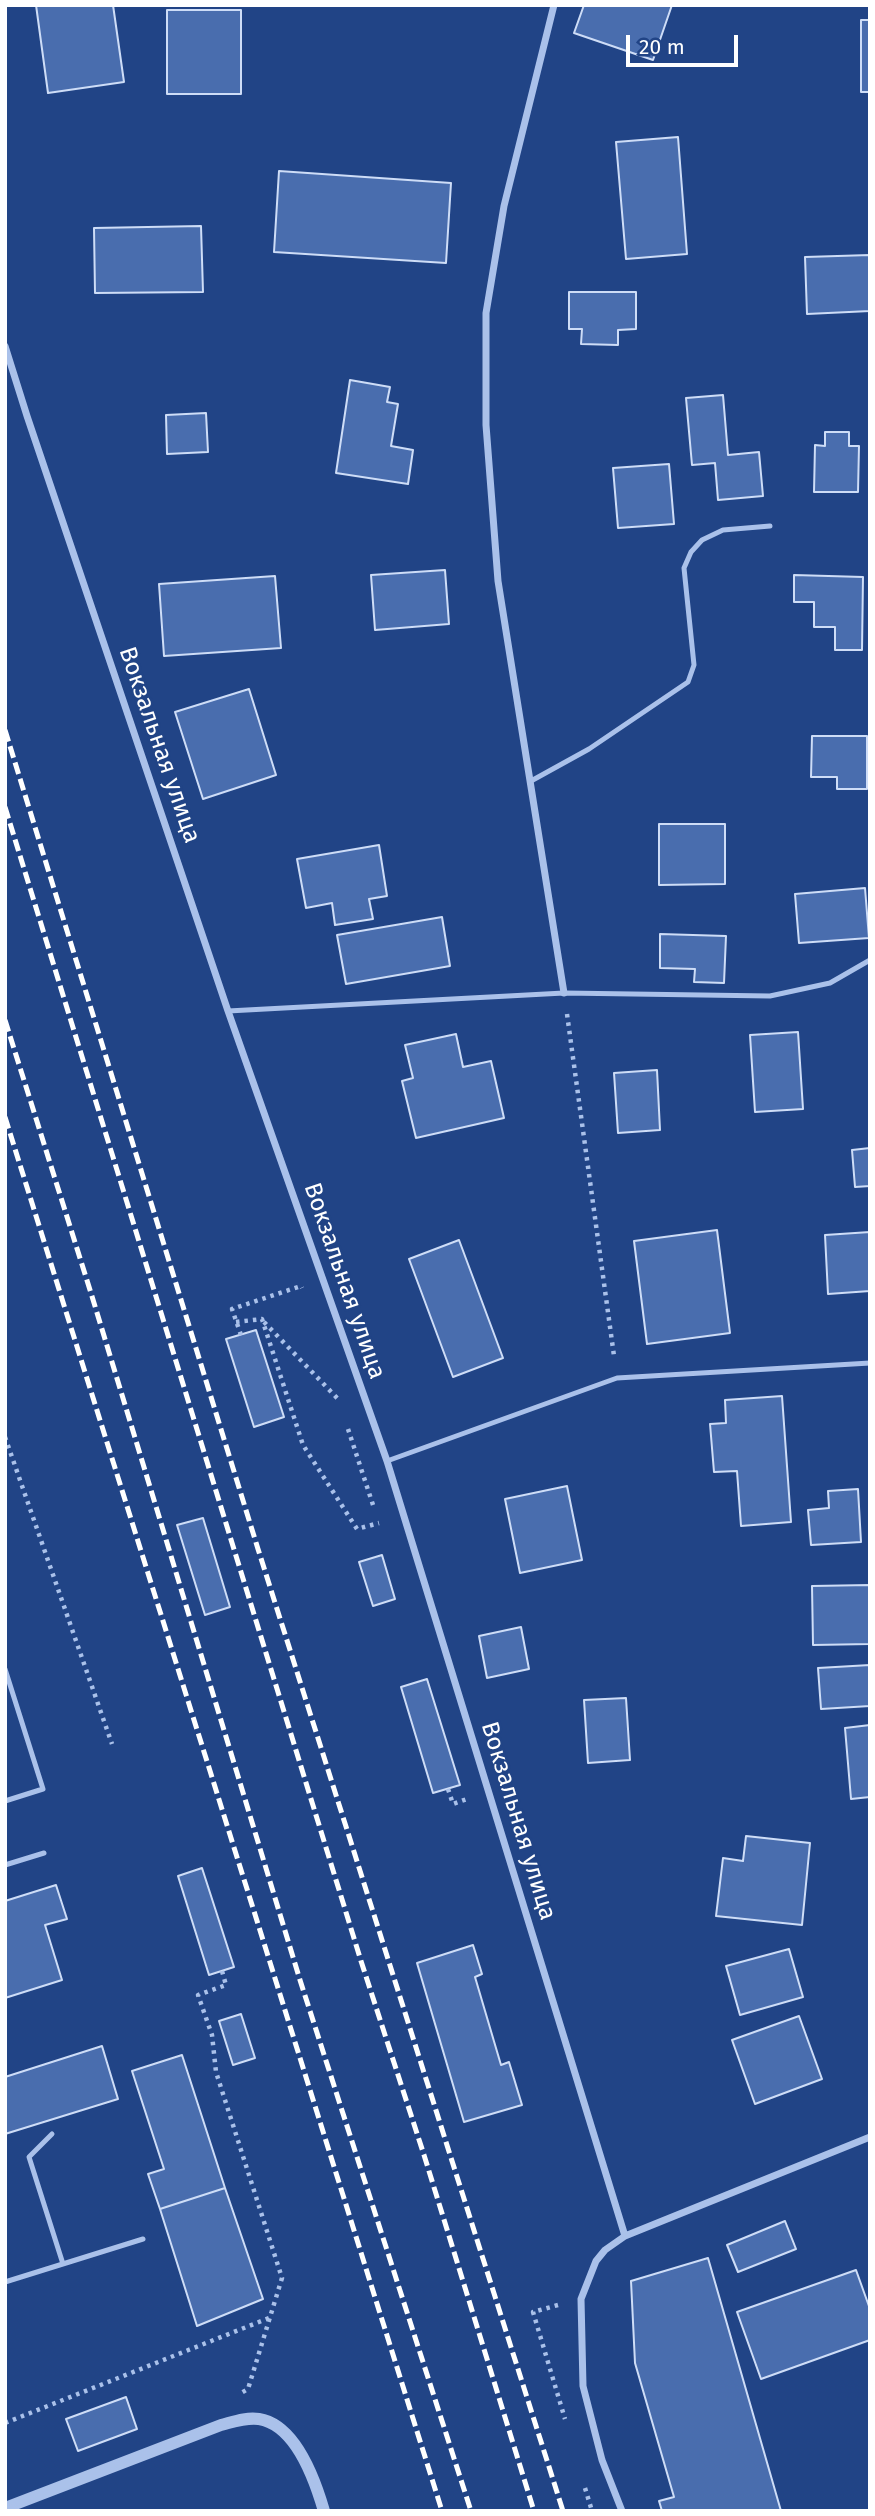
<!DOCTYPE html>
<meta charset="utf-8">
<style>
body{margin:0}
#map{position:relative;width:875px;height:2516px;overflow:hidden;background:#214486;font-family:"Fira Sans",sans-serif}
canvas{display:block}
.frame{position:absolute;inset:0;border:7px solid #fff;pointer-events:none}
.scale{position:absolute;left:626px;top:35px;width:112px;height:32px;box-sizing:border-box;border:4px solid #fff;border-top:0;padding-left:9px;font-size:21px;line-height:24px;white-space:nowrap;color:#fff;-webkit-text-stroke:5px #214486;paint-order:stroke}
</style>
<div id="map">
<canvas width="875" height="2516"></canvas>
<div class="frame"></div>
<div class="scale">20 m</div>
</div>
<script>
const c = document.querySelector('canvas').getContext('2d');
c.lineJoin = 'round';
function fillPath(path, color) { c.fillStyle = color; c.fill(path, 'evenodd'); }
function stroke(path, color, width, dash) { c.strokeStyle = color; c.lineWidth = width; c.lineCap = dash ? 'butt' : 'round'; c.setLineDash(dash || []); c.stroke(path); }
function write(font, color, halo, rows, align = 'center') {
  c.font = font + ' "Fira Sans",sans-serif'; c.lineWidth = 5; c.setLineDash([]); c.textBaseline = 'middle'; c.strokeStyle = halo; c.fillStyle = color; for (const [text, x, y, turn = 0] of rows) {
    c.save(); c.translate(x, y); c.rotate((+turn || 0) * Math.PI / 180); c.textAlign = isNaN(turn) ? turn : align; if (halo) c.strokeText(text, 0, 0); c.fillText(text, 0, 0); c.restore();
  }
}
const building = new Path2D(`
 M36,5H113L124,82L48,93Z
 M584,5H672L653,60L574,33Z
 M167,10H241V94H167Z
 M861,20H870V92H861Z
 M678,137L687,254L626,259L616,142Z
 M279,171L451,183L446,263L274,252Z
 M201,226L203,292L95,293L94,228Z
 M870,255V311L807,314L805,257Z
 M569,292H636V329L618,330V345L581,344L582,329H569Z
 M350,380L390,387L387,402L398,404L391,446L413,450L408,484L336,473Z
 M723,395L728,455L759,452L763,496L718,500L715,463L692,465L686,398Z
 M206,413L208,452L167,454L166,415Z
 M825,432H849V446H859L858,492H814L815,445L825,446Z
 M669,464L674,524L618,528L613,468Z
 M445,570L449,624L375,630L371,575Z
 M794,575L863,577L862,650H835V627H814V602H794Z
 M275,576L281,648L164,656L159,584Z
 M249,689L276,775L203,799L175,712Z
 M812,736H867V789H837V777H811Z
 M659,824H725V884L659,885Z
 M379,845L387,896L369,899L373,919L335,925L332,903L306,908L297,859Z
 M865,888L869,938L799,943L795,894Z
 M442,917L450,966L346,984L337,935Z
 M660,934L726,936L724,983L694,982L695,969L660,968Z
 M798,1032L803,1109L755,1112L750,1035Z
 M456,1034L463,1067L491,1061L504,1118L416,1138L402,1081L413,1078L405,1045Z
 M657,1070L660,1130L618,1133L614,1073Z
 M870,1148V1186L855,1187L852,1150Z
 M717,1230L730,1333L647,1344L634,1241Z
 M870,1232V1291L828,1294L825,1235Z
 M459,1240L503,1358L453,1377L409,1259Z
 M256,1330L284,1417L254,1427L226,1339Z
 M782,1396L791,1522L741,1526L737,1471L714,1472L710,1424L726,1423L725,1400Z
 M567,1486L582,1560L520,1573L505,1499Z
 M858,1489L861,1542L811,1545L808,1510L829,1508L828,1491Z
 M203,1518L230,1607L205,1615L177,1525Z
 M382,1555L395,1599L373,1606L359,1562Z
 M870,1585V1644L813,1645L812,1586Z
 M521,1627L529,1669L487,1678L479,1636Z
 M870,1665V1706L821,1709L818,1668Z
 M427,1679L460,1785L433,1793L401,1687Z
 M626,1698L630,1760L588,1763L584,1700Z
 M870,1725V1797L851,1799L845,1728Z
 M746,1836L810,1843L802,1925L716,1916L723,1858L743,1861Z
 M202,1868L234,1967L209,1975L178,1876Z
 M56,1885L67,1919L45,1925L62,1980L5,1998V1901Z
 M473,1945L482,1974L475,1977L501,2065L509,2062L522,2105L464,2122L417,1963Z
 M789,1949L803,1997L740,2015L726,1966Z
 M241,2014L255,2058L233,2065L219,2021Z
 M799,2016L822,2079L755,2104L732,2040Z
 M102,2046L118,2099L5,2134V2077Z
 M182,2055L225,2188L160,2209L148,2174L164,2169L132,2071Z
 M225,2188L263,2299L197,2326L160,2209Z
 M785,2221L796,2249L738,2272L727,2245Z
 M708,2258L781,2511H662L659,2501L674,2497L635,2363L631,2281Z
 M856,2270L870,2309V2340L761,2379L737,2312Z
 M126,2397L137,2429L78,2451L66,2419Z`);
fillPath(building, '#496dae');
stroke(building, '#ceddf7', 2);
stroke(new Path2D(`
 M567,1014L614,1356
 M236,1322L262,1319L303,1445L357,1529L379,1523
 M264,1322L338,1399
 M241,1335L232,1309L301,1286L302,1288
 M348,1429L374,1508
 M5,1437L112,1744
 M448,1789L453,1804L467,1799
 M222,1971L226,1985L198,1995L212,2035L216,2072L282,2278L248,2389L241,2393
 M558,2305L533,2312L565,2419
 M5,2423L269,2318
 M585,2488L592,2511`), '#aac1ea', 4.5, [3.5, 5]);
stroke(new Path2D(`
 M531,781L589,749L688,682L694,665L684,568L691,552L702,540L723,530L770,526
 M228,1011L564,993L770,996L830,983L870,960
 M387,1461L617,1378L870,1363
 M5,1669L43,1789L5,1801
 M5,1865L44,1853
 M52,2134L29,2157L63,2264
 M5,2282L143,2239`), '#aac1ea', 5);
stroke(new Path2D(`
 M554,5L504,206L486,313V425L498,581L564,993
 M5,346L27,416L228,1011L387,1461L625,2236
 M622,2511L602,2460L583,2386L581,2299L596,2261L605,2250L625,2236L870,2137`), '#aac1ea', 7);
stroke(new Path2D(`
 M5,2508L221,2425C233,2422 246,2417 259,2419C296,2425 315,2480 324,2511`), '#aac1ea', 12);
stroke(new Path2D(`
 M5,730L258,1549L563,2511
 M5,807L361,1961L424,2155L534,2511
 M5,1020L91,1293L300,1980L471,2511
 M5,1117L442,2511`), '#fff', 5, [12, 5]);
write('24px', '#fff', '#214486', [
 ["Вокзальная улица",159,745,71],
 ["Вокзальная улица",344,1281,71],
 ["Вокзальная улица",518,1821,73]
]);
</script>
